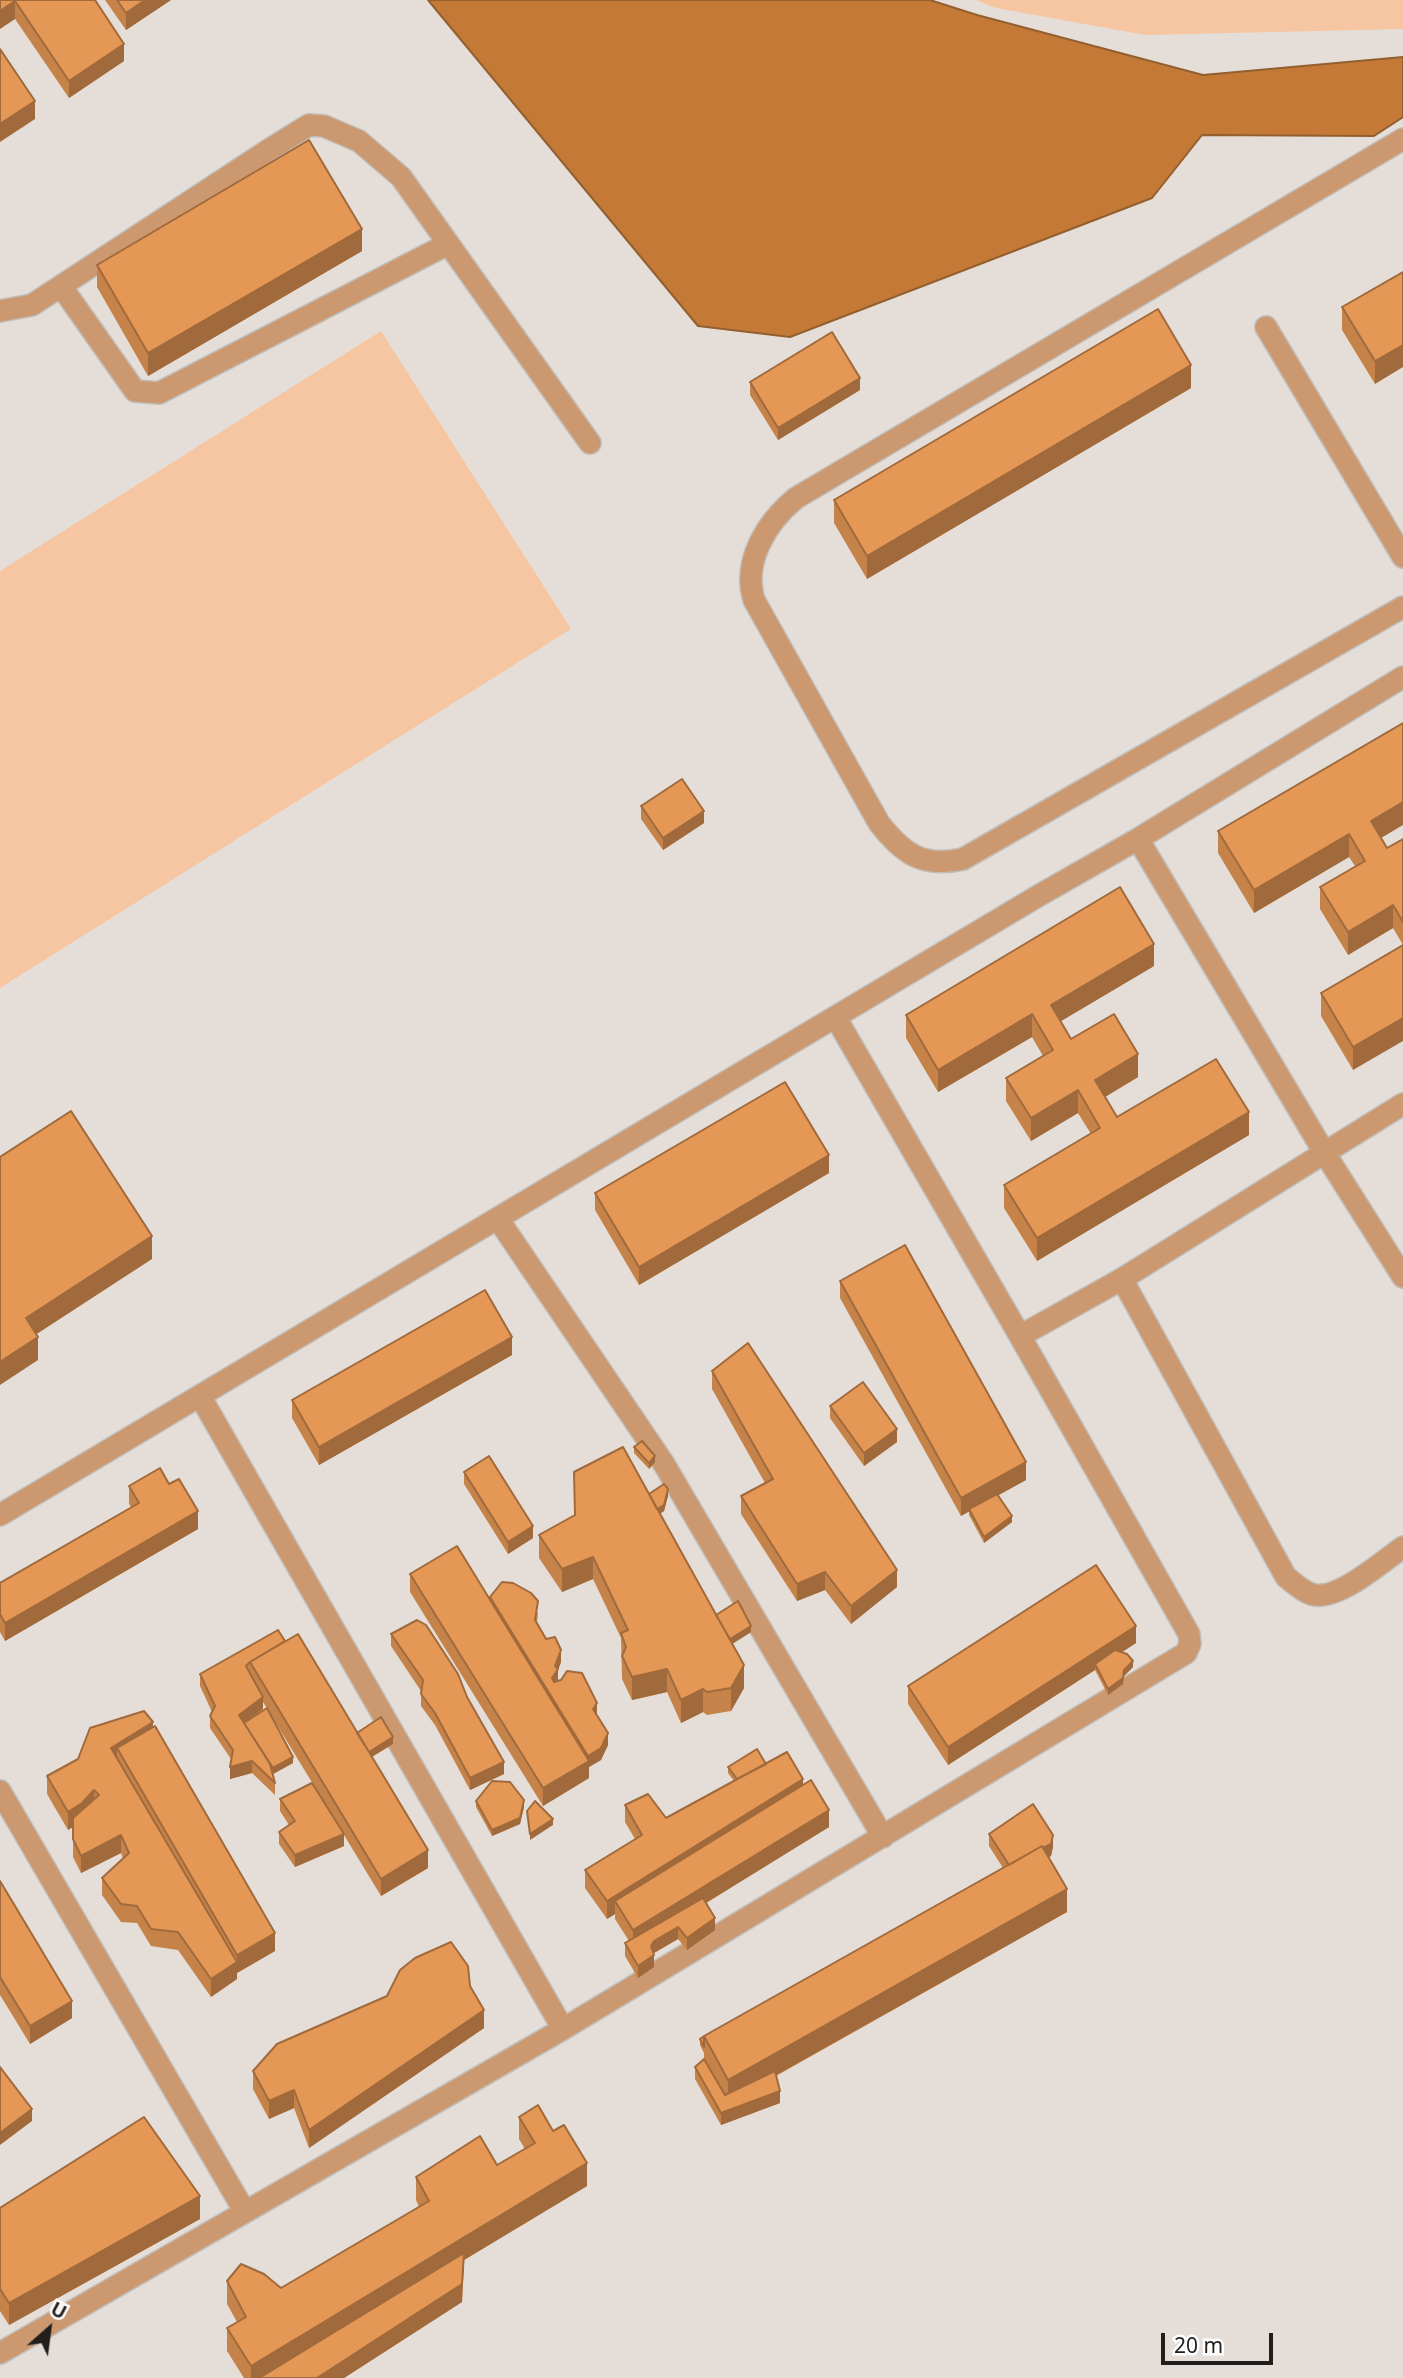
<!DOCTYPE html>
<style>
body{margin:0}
#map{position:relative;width:1403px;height:2378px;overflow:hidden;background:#e5ded8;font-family:"Noto Sans",sans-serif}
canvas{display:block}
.north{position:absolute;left:14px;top:2294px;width:70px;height:70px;-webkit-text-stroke:5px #fff;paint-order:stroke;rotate:28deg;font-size:19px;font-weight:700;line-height:28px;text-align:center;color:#211f1d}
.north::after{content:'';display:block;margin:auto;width:24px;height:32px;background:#211f1d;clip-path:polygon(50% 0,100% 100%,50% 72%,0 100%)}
.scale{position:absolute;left:1161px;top:2333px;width:112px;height:32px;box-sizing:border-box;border:4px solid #211f1d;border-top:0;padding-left:9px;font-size:21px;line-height:24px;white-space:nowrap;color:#211f1d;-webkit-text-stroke:5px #fff;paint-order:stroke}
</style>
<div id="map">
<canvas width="1403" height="2378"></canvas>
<div class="north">U</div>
<div class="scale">20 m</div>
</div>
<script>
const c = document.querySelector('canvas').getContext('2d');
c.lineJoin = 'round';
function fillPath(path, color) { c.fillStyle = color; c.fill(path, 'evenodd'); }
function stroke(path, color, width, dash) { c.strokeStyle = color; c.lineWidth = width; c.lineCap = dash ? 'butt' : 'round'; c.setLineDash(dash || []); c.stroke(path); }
fillPath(new Path2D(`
 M976,0H1403V29L1145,35L996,8Z
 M381,331L571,629L0,988V571Z`), '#f5c6a1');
const water = new Path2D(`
 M428,0H930L977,15L1203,75L1403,57V117L1374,136L1202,135L1152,198L790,337L698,326Z`);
fillPath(water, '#c47a36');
stroke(water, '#935f2e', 2);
const lane = new Path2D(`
 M1403,139L796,498C767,522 742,561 754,600L879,823C903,854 923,868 963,859L1403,607
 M61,286L135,391L159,393L448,244
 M0,311L32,305L267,151L309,125L324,126L359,141L401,177L590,443
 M1266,327L1403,557
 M1138,839L1324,1152L1403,1277
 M498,1219L664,1464L883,1837
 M1122,1279L1286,1577C1294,1583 1304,1593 1315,1595C1340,1599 1383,1561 1403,1547
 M1020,1336L1122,1279L1403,1104
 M200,1396L563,2029
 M0,1515L1038,896L1138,839L1403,677
 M0,1791L245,2212
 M0,2353L563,2029L1186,1653L1190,1644L1189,1634L1020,1336L836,1018`);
stroke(lane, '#c2bcb6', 24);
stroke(lane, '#cb986f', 21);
fillPath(new Path2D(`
 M0,0H95L124,61L69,98L15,19Z
 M105,0H171L126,30Z
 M362,251L148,376L97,287V265Z
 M1403,272L1375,384L1342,330V307Z
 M750,382L860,390L778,440L750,395Z
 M1191,388L867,579L834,523V500Z
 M1403,723L1381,838L1387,848L1403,839V945L1393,928L1348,955L1320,909V887L1355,866L1349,857L1254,913L1218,853V831Z
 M641,806L704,823L663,850L641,819Z
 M1403,945L1353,1070L1321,1016V993Z
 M1154,966L1061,1021L1071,1039L1138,1077L1105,1097L1117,1117L1249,1135L1037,1261L1004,1208V1185L1091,1134L1078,1113L1031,1141L1006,1101V1078L1043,1056L1032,1037L938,1092L906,1038V1015Z
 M829,1173L639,1285L595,1210V1193Z
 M840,1281L1026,1480L998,1495L1012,1522L984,1543L969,1515V1511L961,1516L840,1298Z
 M512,1355L319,1465L292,1418V1400Z
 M712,1371L897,1587L851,1624L825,1590L797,1601L741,1514V1496L765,1483L712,1389Z
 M830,1406L897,1442L864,1466L830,1418Z
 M634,1447L655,1462L649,1469L634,1453Z
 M464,1472L533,1538L508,1554L464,1484Z
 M574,1472L649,1494L668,1496L664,1511L660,1514L716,1615L751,1632L732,1644L744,1688L731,1711L707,1715L703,1712L681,1723L667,1692L632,1700L622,1679L621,1638L593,1579L562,1592L539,1558V1535L575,1515Z
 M169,1484L198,1529L5,1641L0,1632V1583L131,1507L129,1504V1486Z
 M410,1574L490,1600V1597L538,1613L537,1622L561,1662L558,1670V1681L597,1715L608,1745L601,1760L589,1767V1778L543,1806L410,1592Z
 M391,1634L467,1697L504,1774L470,1790L435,1725L421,1706V1691L391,1646Z
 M285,1641L357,1733L393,1744L372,1757L428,1868L381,1896L344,1835V1846L295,1867L279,1844V1832L289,1825L280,1811V1799L316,1789L263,1702V1709L247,1721L293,1763L273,1774L275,1783V1795L252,1773L230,1779L231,1759L210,1728V1716L212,1712L200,1686V1674Z
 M1136,1643L1122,1652L1133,1667L1124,1676L1123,1684L1108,1695L1095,1670L948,1765L908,1704V1686Z
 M153,1727L275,1951L237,1973V1979L211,1997L178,1950L151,1946L137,1923L121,1922L102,1895V1878L123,1858L121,1853L81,1873L73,1857V1827L68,1830L47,1794V1776Z
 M766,1764L803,1785L829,1827L706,1903L715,1930L687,1950L678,1939L654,1953V1967L638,1978L625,1956V1943L629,1941L615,1919V1914L607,1919L585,1888V1870L635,1839L625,1822V1805L666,1818L734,1781L728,1773V1767Z
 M476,1801L524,1807L520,1824L492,1836L476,1807Z
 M989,1834L1053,1847L1051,1856L1049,1857L1067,1912L776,2076L780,2103L721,2125L695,2079V2067L704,2059V2053L700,2045V2039L1003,1868L989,1846Z
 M0,1881L72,2018L30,2044L0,1995Z
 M470,1986L484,2028L309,2148L294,2108L269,2119L253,2089V2071Z
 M519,2117L587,2186L464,2260L462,2302L344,2378H244L227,2351V2328L237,2322L227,2304V2281L281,2288L419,2207L416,2200V2177L497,2165L525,2149L519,2139Z
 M0,2208L200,2219L9,2325L0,2311Z`), '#c5834a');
fillPath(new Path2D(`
 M145,0H171L126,30V13Z
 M15,1V19L0,29V11Z
 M124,44V61L69,98V81Z
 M35,101V119L0,142V124Z
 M362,229V251L148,376V353Z
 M1403,345V367L1375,384V361Z
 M1191,365V388L867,579V556Z
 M860,378V390L778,440V428Z
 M1403,802V825L1371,844V821Z
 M704,811V823L663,850V838Z
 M1349,834V857L1254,913V890Z
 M1393,905V928L1348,955V932Z
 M1154,944V966L1051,1027V1005Z
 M1032,1014V1037L938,1092V1070Z
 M1403,1018V1041L1353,1070V1047Z
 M1138,1054V1077L1095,1103V1080Z
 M1078,1090V1113L1031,1141V1118Z
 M1249,1112V1135L1037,1261V1238Z
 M829,1155V1173L639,1285V1267Z
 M152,1236V1259L26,1341V1318Z
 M38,1337V1360L0,1385V1362Z
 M512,1337V1355L319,1465V1447Z
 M897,1429V1442L864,1466V1453Z
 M655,1456V1462L649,1469V1463Z
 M1026,1462V1480L961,1516V1498Z
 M668,1489V1496L664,1511L655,1516V1510Z
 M198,1511V1529L5,1641V1623Z
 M1012,1516V1522L984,1543V1537Z
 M533,1526V1538L508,1554V1542Z
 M593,1557V1579L562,1592V1569Z
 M897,1570V1587L851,1624V1606Z
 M825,1572V1590L797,1601V1584Z
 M751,1626V1632L726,1648V1641Z
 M1136,1626V1643L1097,1668L1095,1664V1670L948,1765V1747Z
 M561,1650V1662L558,1670V1682L552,1690V1678L555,1666Z
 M1133,1661V1667L1124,1676L1123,1684L1108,1695V1689Z
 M744,1665V1688L731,1711V1688Z
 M667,1669V1692L632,1700V1677Z
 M703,1689V1712L681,1723V1700Z
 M263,1697V1709L239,1727V1715Z
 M597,1703V1715L593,1721V1709Z
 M153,1722V1740L117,1748V1762L111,1748Z
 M608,1733V1745L601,1760L589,1767V1778L543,1806V1788L588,1762V1756Z
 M393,1737V1744L368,1759V1753Z
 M293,1757V1763L273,1774V1768Z
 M252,1761V1773L230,1779V1767Z
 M504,1762V1774L470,1790V1778Z
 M803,1779V1796L615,1901V1914L607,1919V1901Z
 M94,1790V1808L82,1821L68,1830V1812Z
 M524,1800V1807L520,1824L492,1836V1830Z
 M829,1810V1827L633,1948V1930Z
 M553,1819V1825L530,1840V1834Z
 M344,1834V1846L295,1867V1855Z
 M121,1835V1853L81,1873V1856Z
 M1053,1835V1847L1051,1856L1010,1879V1867Z
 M428,1850V1868L381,1896V1879Z
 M1067,1889V1912L728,2102V2080Z
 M715,1918V1930L687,1950V1938Z
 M678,1927V1939L654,1953V1967L638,1978V1966L654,1941Z
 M275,1933V1951L237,1973V1979L211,1997V1979L237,1962V1955Z
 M72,2001V2018L30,2044V2026Z
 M484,2010V2028L309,2148V2130Z
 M294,2090V2108L269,2119V2101Z
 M780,2091V2103L721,2125V2113Z
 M32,2109V2121L0,2145V2133Z
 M587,2163V2186L464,2260L462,2302L344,2378H251V2366Z
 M200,2196V2219L9,2325V2303Z`), '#a06a3c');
const building = new Path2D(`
 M0,0H95L124,44L69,81L15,1L0,11Z
 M117,0H145L126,13Z
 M0,49L35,101L0,124Z
 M309,140L362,229L148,353L97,265Z
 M1403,272V345L1375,361L1342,307Z
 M1158,309L1191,365L867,556L834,500Z
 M832,332L860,378L778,428L750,382Z
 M1403,723V802L1371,821L1387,848L1403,839V922L1393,905L1348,932L1320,887L1365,861L1349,834L1254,890L1218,831Z
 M682,779L704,811L663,838L641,806Z
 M1120,887L1154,944L1051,1005L1071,1039L1114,1014L1138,1054L1095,1080L1117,1117L1216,1059L1249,1112L1037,1238L1004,1185L1100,1128L1078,1090L1031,1118L1006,1078L1053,1050L1032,1014L938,1070L906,1015Z
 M1403,945V1018L1353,1047L1321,993Z
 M785,1082L829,1155L639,1267L595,1193Z
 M71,1111L152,1236L26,1318L38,1337L0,1362V1157Z
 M905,1245L1026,1462L961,1498L840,1281Z
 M485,1290L512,1337L319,1447L292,1400Z
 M748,1343L897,1570L851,1606L825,1572L797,1584L741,1496L773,1479L712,1371Z
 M863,1382L897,1429L864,1453L830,1406Z
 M642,1441L655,1456L649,1463L634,1447Z
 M623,1447L744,1665L731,1688L707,1692L703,1689L681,1700L667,1669L632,1677L622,1656L626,1647L621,1633L628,1630L593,1557L562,1569L539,1535L575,1515L574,1472Z
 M489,1456L533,1526L508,1542L464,1472Z
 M160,1468L169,1484L179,1479L198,1511L5,1623L0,1614V1583L139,1503L129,1486Z
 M664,1484L668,1489L664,1505L657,1509L649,1494Z
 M997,1494L1012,1516L984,1537L969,1509Z
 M457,1546L589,1761L543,1788L410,1574Z
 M1096,1565L1136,1626L948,1747L908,1686Z
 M502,1582L513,1583L531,1593L538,1601L535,1620L546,1639L555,1637L561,1650L555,1666L558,1669L552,1678L554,1682L561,1680L567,1671L582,1673L597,1703L593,1709L608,1733L601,1748L588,1756L490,1597Z
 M738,1601L751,1626L730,1639L716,1615Z
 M417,1620L426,1625L458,1674L467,1697L504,1762L470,1778L435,1713L421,1694L423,1680L391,1634Z
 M278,1630L285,1641L250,1662L246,1666L263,1697L239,1715L270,1764L275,1783L252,1761L230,1767L233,1750L210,1716L215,1706L200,1674Z
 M298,1634L428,1850L381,1879L250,1662Z
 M1115,1650L1127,1654L1133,1661L1124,1670L1123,1678L1108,1689L1095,1664Z
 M267,1708L293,1757L273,1768L244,1723Z
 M144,1711L153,1722L111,1748L237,1962L211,1979L178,1932L151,1929L137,1906L121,1904L102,1878L129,1853L121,1835L81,1856L73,1839V1818L99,1795L94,1790L82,1803L68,1812L47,1776L78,1759L90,1728Z
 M381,1717L393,1737L369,1752L357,1733Z
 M155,1726L275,1933L237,1955L117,1748Z
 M757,1749L766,1764L737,1779L728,1767Z
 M787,1752L803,1779L607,1901L585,1870L642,1835L625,1805L648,1794L666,1818Z
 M811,1780L829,1810L633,1930L615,1901Z
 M492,1781L510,1782L524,1800L520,1818L492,1830L476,1801Z
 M312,1783L344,1834L295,1855L279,1832L295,1821L280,1799Z
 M535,1801L553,1819L530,1834L527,1811Z
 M1033,1804L1053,1835L1051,1844L1043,1848L1042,1846L1009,1865L989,1834Z
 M1042,1846L1067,1889L728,2080L704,2036Z
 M0,1881L72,2001L30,2026L0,1977Z
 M703,1898L715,1918L687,1938L678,1927L654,1941L651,1946L654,1955L638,1966L625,1943Z
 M451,1942L468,1966L470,1986L484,2010L309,2130L294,2090L269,2101L253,2071L277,2044L387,1996L400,1970L415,1958Z
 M704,2036V2047L700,2039Z
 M704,2059L725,2095L775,2071L780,2091L721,2113L695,2067Z
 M0,2067L32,2109L0,2133Z
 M538,2105L553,2131L564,2125L587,2163L251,2366L227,2328L246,2317L227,2281L241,2264L264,2274L281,2288L429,2201L416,2177L480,2136L497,2165L535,2143L519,2117Z
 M144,2117L200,2196L9,2303L0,2289V2208Z
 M464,2253L462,2284L317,2378H259Z`);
fillPath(building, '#e59856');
stroke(building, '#a06a3c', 2);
</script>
